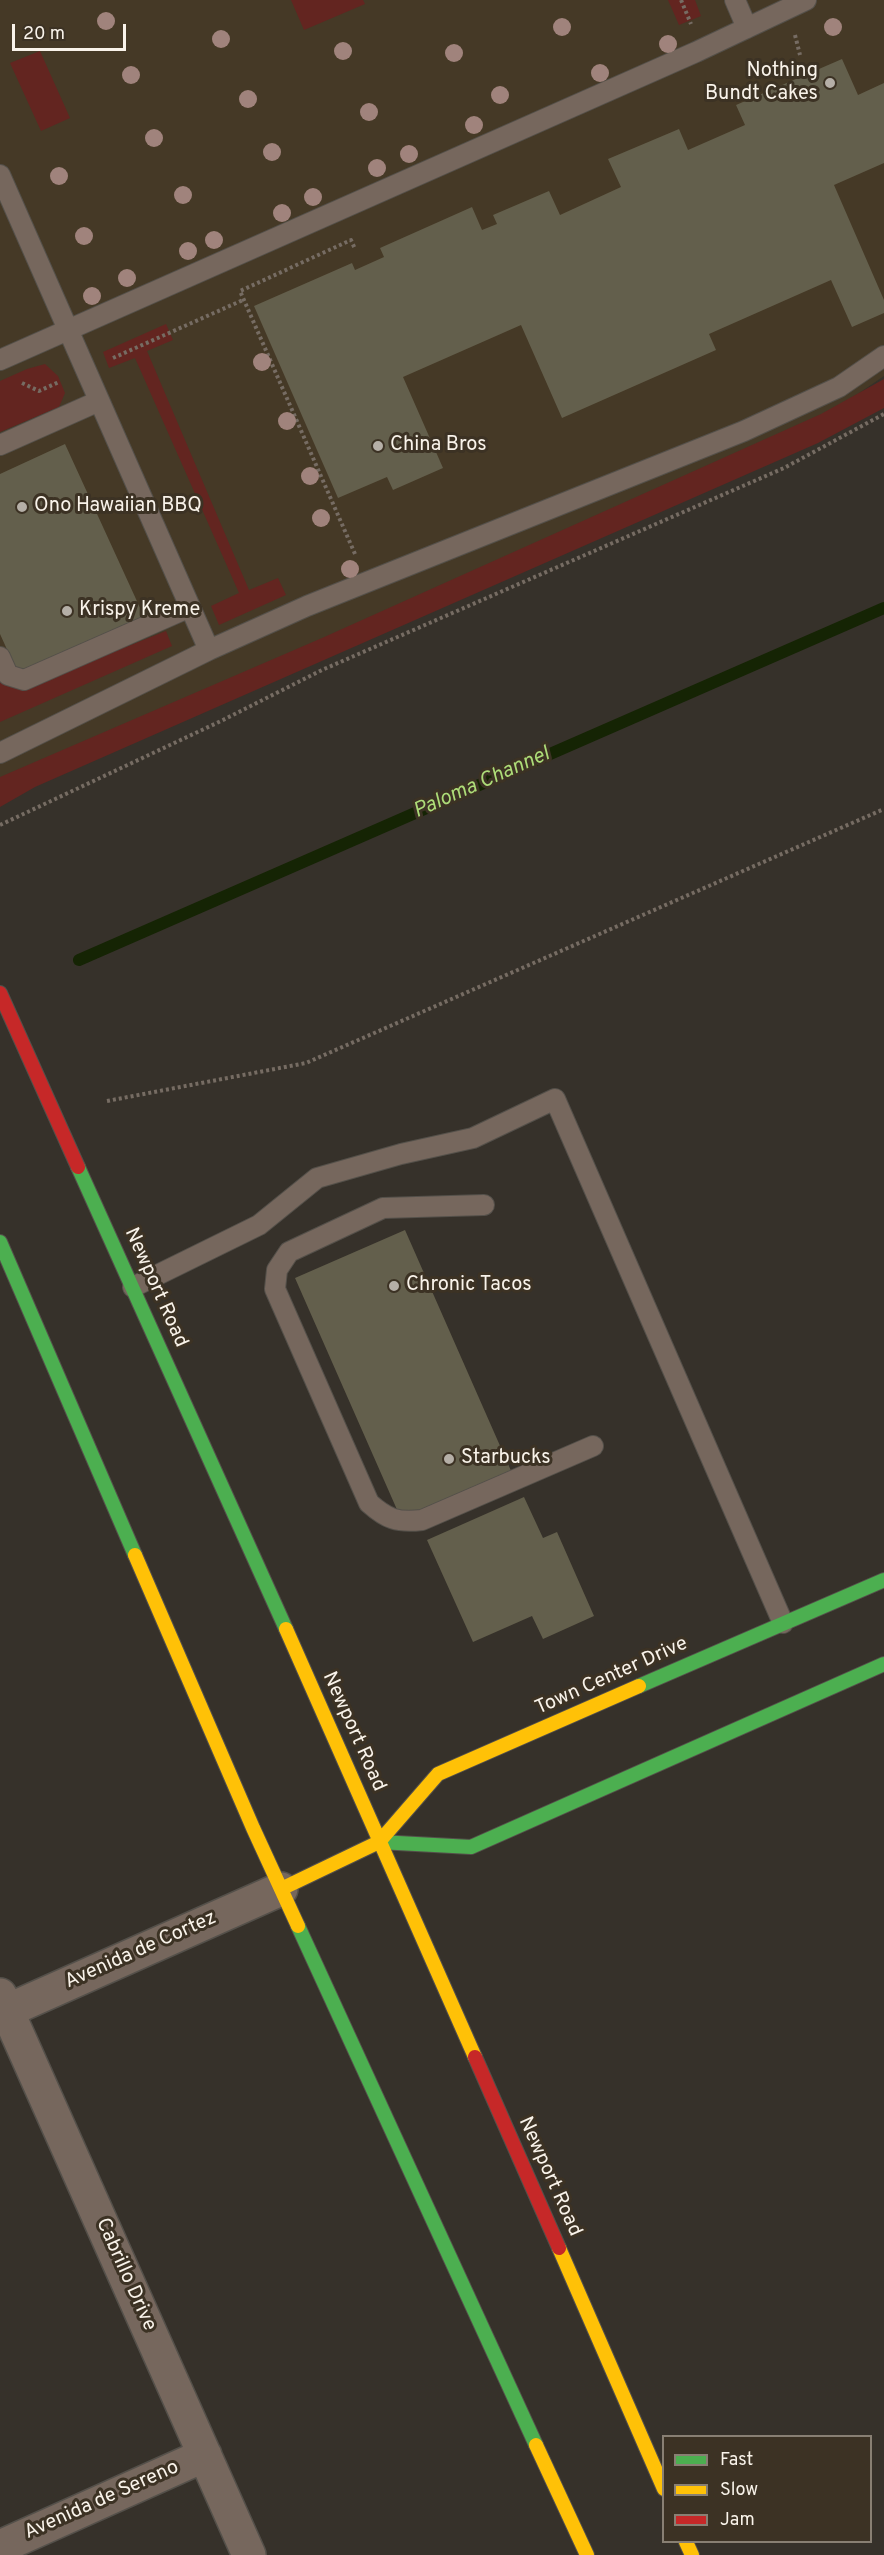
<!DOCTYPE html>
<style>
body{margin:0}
#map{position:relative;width:884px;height:2555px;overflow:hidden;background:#36312a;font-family:Overpass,sans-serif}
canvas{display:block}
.legend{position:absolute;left:662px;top:2435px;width:210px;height:108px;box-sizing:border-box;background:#3c3224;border:2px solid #887f73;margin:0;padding:8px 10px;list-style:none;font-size:18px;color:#f9f3ea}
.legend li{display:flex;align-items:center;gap:12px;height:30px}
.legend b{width:30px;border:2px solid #887f73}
.scale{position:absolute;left:12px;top:24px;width:114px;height:27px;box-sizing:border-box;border:3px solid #f9f3ea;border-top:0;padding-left:8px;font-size:18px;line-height:21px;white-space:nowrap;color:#f9f3ea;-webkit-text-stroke:4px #3c3224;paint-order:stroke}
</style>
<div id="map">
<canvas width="884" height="2555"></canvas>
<ul class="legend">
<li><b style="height:8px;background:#4caf50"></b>Fast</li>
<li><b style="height:8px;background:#ffc107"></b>Slow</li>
<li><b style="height:8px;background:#c62828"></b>Jam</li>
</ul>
<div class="scale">20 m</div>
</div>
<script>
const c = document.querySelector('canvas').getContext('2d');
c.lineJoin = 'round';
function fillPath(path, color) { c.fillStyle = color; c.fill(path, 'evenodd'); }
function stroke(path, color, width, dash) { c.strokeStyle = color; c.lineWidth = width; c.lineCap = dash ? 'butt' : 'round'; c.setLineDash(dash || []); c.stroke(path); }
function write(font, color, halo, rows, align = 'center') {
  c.font = font + ' Overpass,sans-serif'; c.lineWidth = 6; c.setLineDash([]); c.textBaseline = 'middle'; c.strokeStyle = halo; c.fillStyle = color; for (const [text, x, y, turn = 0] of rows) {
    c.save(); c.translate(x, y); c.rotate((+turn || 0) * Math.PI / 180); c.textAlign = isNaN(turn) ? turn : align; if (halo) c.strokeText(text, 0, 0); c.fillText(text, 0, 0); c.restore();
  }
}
fillPath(new Path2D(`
 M0,0H884V376L808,428L0,788Z`), '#453926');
fillPath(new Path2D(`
 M291,0H363L365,4L304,30Z
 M668,0H695L701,16L679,25Z
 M40,51L70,118L41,131L10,63Z
 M166,324L173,340L147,351L249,590L278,578L286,595L219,625L211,606L239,593L135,358L109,368L103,352Z
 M45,364L58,376L65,393L59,407L0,432V381L27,369Z
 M884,379V408L818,443L35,787L0,807V777L322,638L821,414Z
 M166,631L172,646L0,722V680L25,687Z`), '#632520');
stroke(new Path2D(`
 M79,960L884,608`), '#152404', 12);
fillPath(new Path2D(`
 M842,59L858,95L884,83V163L834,185L884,300V313L852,327L831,280L709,334L716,350L562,418L521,325L403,377L443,468L393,490L387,477L338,498L254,306L352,263L355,270L384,257L380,248L472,207L482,230L497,224L493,215L549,191L560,215L621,187L608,159L679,129L688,150L745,125L736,105Z
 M65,444L152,634L110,653L103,640L20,678L0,634V474Z
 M405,1230L512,1473L402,1521L295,1278Z
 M524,1497L543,1538L557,1532L594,1616L543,1639L532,1616L473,1642L427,1540Z`), '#635f4c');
const lane = new Path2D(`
 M735,0L747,28
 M0,175L209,650
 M0,360L696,52L806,0
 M0,445L99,401
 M0,657L8,675L24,680L190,607
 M0,753L209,650L307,606L744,431L839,387L884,356
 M484,1205L383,1208L289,1252L277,1270L275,1289L369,1503C387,1519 397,1523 422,1520L593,1446
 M133,1287L259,1225L317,1178L401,1154L473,1138L555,1099L783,1623`);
const street = new Path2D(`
 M0,1995L249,2555
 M0,2014L281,1889
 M0,2547L205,2455`);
const fast = new Path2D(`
 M78,1167L286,1629
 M0,1242L135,1555
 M639,1686L884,1580
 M379,1842L471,1847L884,1664
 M298,1926L536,2445`);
const slow = new Path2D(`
 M135,1555L253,1828L298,1926
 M286,1629L475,2057
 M281,1889L379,1842L438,1774L639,1686
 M559,2248L664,2489
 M536,2445L587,2555
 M686,2542L692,2555`);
const jam = new Path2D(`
 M0,993L78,1167
 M475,2057L559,2248`);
stroke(lane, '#54504a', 22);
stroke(street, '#54504a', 36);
stroke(fast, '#54504a', 16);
stroke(slow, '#54504a', 16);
stroke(jam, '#54504a', 16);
stroke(new Path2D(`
 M681,0L691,24
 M795,35L800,55
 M113,358L243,300
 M22,383L39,391L59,382
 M355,554L240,291L351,240L355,249
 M0,825L221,721L322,670L784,468L884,414
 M107,1101L306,1063L884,809`), '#766c63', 4, [3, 3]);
stroke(lane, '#76675d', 20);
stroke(street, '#76675d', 33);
stroke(fast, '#4caf50', 14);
stroke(slow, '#ffc107', 14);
stroke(jam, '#c62828', 14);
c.fillStyle = '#a0837c';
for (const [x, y] of [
 [106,21],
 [562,27],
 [833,27],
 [221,39],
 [668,44],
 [343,51],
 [454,53],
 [600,73],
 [131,75],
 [500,95],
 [248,99],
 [369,112],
 [474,125],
 [154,138],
 [272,152],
 [409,154],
 [377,168],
 [59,176],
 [183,195],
 [313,197],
 [282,213],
 [84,236],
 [214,240],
 [188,251],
 [127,278],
 [92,296],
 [262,362],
 [287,421],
 [310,476],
 [321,518],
 [350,569]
]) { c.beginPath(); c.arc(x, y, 9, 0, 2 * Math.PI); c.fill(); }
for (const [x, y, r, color] of [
 [830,83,6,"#b5afa7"],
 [378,446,6,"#b5afa7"],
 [22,507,6,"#b5afa7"],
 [67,611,6,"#b5afa7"],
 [394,1286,6,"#b5afa7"],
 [449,1459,6,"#b5afa7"]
]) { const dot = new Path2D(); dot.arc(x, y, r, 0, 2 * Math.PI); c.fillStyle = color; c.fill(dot); stroke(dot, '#3c3224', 2); }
write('20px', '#f9f3ea', '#3c3224', [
 ["Nothing",818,72,"right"],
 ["Bundt Cakes",818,95,"right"],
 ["China Bros",390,446],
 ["Ono Hawaiian BBQ",34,507],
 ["Krispy Kreme",79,611],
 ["Chronic Tacos",406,1286],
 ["Starbucks",461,1459]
], 'left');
write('20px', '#f9f3ea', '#3c3224', [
 ["Newport Road",155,1288,66],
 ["Town Center Drive",612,1677,-24],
 ["Newport Road",353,1732,66],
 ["Avenida de Cortez",141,1951,-24],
 ["Newport Road",549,2177,66],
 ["Cabrillo Drive",125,2275,66],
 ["Avenida de Sereno",102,2501,-24]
]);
write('italic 21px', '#addc78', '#3c3224', [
 ["Paloma Channel",482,784,-24]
]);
</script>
